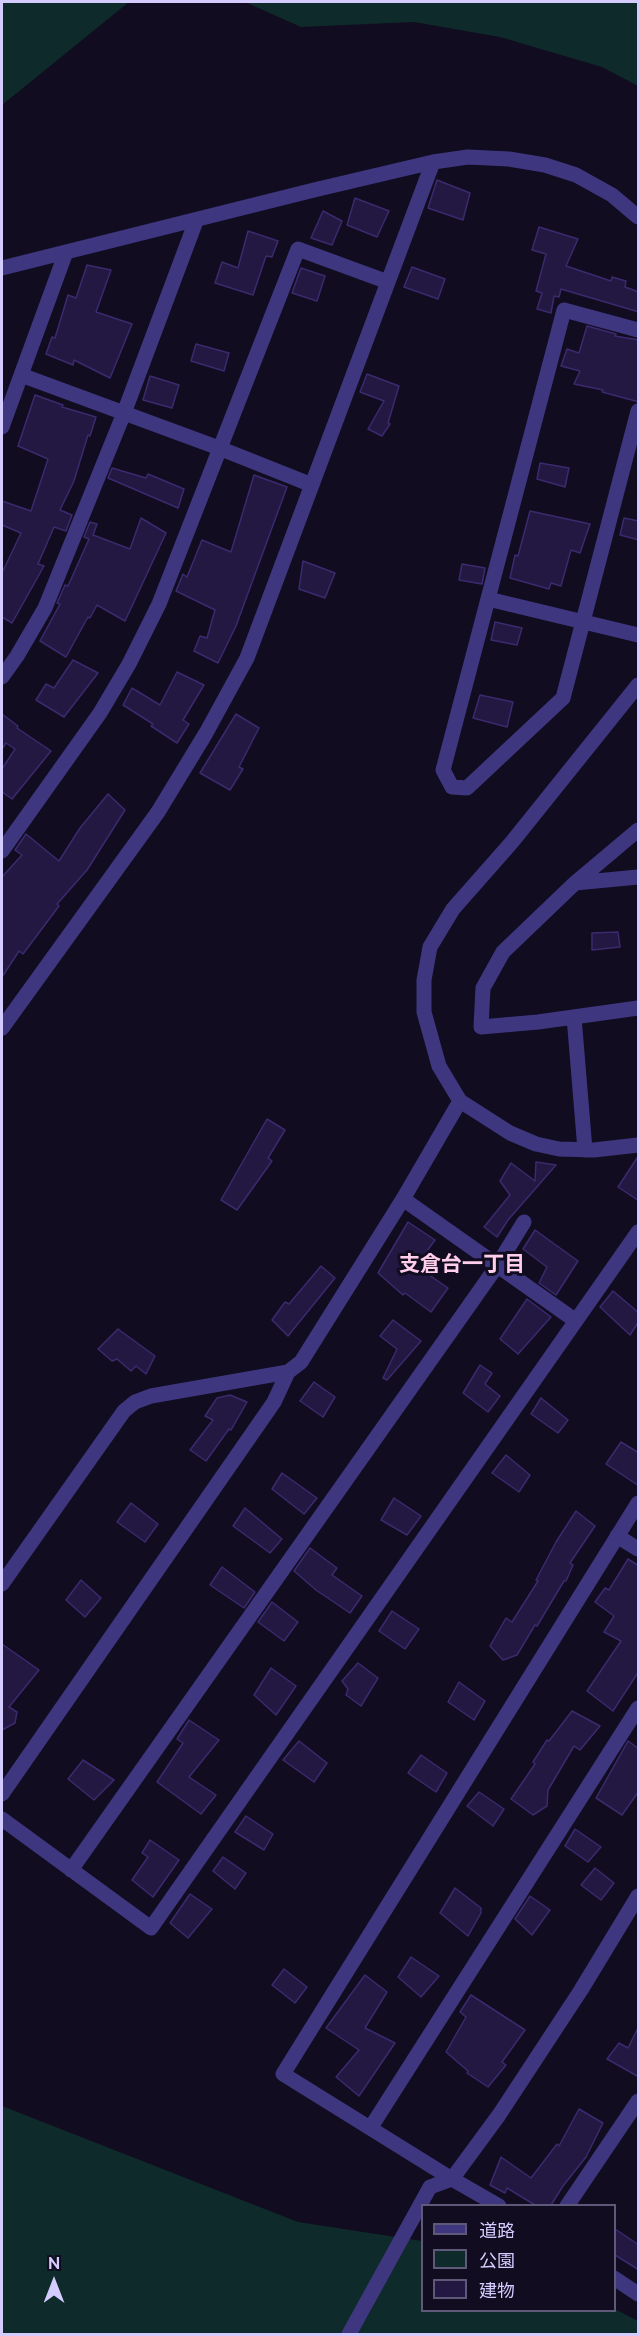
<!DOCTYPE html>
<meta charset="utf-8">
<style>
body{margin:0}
#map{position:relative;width:640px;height:2336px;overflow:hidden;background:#110c20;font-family:Raleway,"Noto Sans JP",sans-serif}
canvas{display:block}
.frame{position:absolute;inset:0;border:3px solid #d4ccff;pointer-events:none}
.legend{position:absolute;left:421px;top:2204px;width:195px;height:108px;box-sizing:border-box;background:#110c20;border:2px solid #5f5979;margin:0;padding:8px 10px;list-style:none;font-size:18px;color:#d4ccff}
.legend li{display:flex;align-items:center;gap:12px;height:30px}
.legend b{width:30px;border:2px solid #5f5979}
.north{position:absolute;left:24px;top:2252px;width:60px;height:60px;-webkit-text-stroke:4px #110c20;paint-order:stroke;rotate:0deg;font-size:16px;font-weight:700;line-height:24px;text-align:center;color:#d4ccff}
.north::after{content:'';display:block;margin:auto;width:21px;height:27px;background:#d4ccff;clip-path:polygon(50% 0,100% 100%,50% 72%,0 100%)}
</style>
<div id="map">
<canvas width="640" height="2336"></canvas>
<div class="frame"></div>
<ul class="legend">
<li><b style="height:8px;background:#3e3780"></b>道路</li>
<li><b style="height:16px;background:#0f2a2a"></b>公園</li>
<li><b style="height:16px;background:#231842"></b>建物</li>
</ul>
<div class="north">N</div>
</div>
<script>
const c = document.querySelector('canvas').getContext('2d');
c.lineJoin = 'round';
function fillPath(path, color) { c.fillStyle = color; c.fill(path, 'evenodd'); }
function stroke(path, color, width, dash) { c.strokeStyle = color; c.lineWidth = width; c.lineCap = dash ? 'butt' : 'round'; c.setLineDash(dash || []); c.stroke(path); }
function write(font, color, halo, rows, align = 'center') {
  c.font = font + ' Raleway,"Noto Sans JP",sans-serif'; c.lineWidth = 6; c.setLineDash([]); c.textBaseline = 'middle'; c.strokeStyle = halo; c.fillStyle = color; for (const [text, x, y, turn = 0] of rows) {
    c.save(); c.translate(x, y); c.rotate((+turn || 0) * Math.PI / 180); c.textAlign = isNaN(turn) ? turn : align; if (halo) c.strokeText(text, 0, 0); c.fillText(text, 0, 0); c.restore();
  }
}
fillPath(new Path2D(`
 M2,2H129L2,105Z
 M245,2H638V86L602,67L500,37L414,22L301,27Z
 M2,2106L298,2222L422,2241V2310H614L615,2309L638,2321V2334H2Z`), '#0f2a2a');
const building = new Path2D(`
 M437,180L470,193L463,220L428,208Z
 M355,198L389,211L377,237L347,225Z
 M323,211L342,221L332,245L311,238Z
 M539,227L578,239L566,266L611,281L612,277L626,281L625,287L639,292V312L561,289L559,297L554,296L551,313L537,309L542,293L536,291L546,254L532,250Z
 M248,231L278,241L272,257L266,256L253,295L215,283L222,262L238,268Z
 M87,265L111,270L96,312L132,324L110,378L74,360L73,365L46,354L52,337L55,338L68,295L76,298Z
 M412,267L445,279L438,299L404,287Z
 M301,268L325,276L317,301L292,293Z
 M587,326L616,334L615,336L639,340V402L602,392L603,390L574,384L580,371L561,366L567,349L579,353Z
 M196,344L229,353L224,371L191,361Z
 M367,374L399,386L388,423L390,424L382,436L368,429L384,401L360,392Z
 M150,376L179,385L172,408L143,400Z
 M35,395L63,405L62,407L96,417L90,436L88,435L74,481L60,510L72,515L66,531L54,527L38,564L44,566L12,623L2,617V573L21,533L2,525V501L31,511L48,459L18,446Z
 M540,463L569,468L565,487L537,479Z
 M112,468L146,478L148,474L184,489L178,508L108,478Z
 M254,475L287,487L236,626L218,663L194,651L200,636L207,638L215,610L176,591L183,574L187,577L202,540L231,552Z
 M530,511L590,524L580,553L571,550L561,586L551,583L549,589L510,578L515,555L518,556Z
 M141,518L166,533L125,621L97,605L90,618L88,617L66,657L40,641L60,604L57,603L65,585L68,586L89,539L84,537L90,522L97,524L93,535L130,549Z
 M624,518L639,521V540L620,535Z
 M303,561L335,573L325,598L299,589Z
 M462,564L485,568L482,584L459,580Z
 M495,622L522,628L517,645L491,640Z
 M73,660L98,673L64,717L36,700L46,684L54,688Z
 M177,672L204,685L183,720L189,724L177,743L151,726L153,724L123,705L132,688L160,705Z
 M480,695L513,702L507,727L473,718Z
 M2,714L18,726L17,728L51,751L12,799L2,792V769L15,749L6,743L2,749Z
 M236,714L259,728L239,767L243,769L230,790L200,773Z
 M108,794L125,810L87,870L57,904L59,906L23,954L19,951L2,977V877L22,855L15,850L26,834L59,861L80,828Z
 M618,932L620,947L592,950V933Z
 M267,1119L285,1130L268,1158L272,1161L237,1210L221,1200Z
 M639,1155V1201L618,1187Z
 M536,1162L556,1165L508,1220L497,1237L484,1227L510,1195L500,1181L511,1163L535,1181Z
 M408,1222L435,1240L416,1266L448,1288L431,1312L405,1293L403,1295L378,1273Z
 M535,1230L578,1261L556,1295L539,1283L547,1267L523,1249Z
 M321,1266L335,1278L288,1336L272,1320L285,1302L289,1304Z
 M613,1291L639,1313V1321L630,1335L600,1307Z
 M527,1299L551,1317L518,1354L500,1339Z
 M393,1320L421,1341L387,1380L383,1378L397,1349L380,1336Z
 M118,1329L155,1356L146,1374L136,1366L131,1371L117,1359L112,1361L98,1349Z
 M480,1365L492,1373L485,1384L500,1396L488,1412L463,1393Z
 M314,1382L335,1397L323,1417L300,1401Z
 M230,1395L247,1402L231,1430L229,1429L206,1461L190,1450L213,1420L205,1416L217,1398Z
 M541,1398L568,1420L558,1433L531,1414Z
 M621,1442L639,1453V1486L606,1464Z
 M506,1455L530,1475L519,1492L492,1473Z
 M282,1473L317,1498L304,1514L272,1489Z
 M394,1498L421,1516L407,1535L381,1520Z
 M131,1503L158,1524L145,1542L117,1522Z
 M245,1508L282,1539L270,1553L233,1526Z
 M576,1511L595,1526L570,1563L573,1565L566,1581H564L537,1626L535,1625L517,1655L503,1660L490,1646L506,1618L512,1622L538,1581L536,1580L556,1542Z
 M310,1548L337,1568L332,1575L362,1596L350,1613L316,1590L294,1571Z
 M628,1559L639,1566V1671L613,1711L587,1691L621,1641L604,1632L614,1616L595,1602L605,1588L609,1590Z
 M222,1567L255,1592L244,1608L210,1585Z
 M81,1580L101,1598L85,1617L66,1600Z
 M272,1602L298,1622L284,1641L258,1622Z
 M392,1611L419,1629L405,1649L379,1631Z
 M2,1644L39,1670L9,1707L17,1712L15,1723L2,1730Z
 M358,1663L378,1678L361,1706L346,1695L348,1689L342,1681Z
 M271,1668L296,1686L276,1715L254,1695Z
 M459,1682L485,1701L474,1720L448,1702Z
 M572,1711L600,1726L580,1750L574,1746L548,1790L547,1806L533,1815L511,1799L535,1764L533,1762L547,1740L549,1741Z
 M189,1720L219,1740L189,1777L216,1795L201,1814L157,1782L183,1743L177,1739Z
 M299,1741L327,1763L314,1782L283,1760Z
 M628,1741L639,1749V1791L622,1815L596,1798Z
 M421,1755L447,1773L436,1792L408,1773Z
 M83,1760L114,1780L94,1800L68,1779Z
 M479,1792L504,1809L493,1826L467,1806Z
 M246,1816L273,1834L264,1850L235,1832Z
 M575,1829L601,1847L588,1862L565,1846Z
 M150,1840L179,1860L153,1897L132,1880L148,1857L142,1853Z
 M223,1857L246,1873L235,1889L213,1871Z
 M595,1868L614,1883L601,1900L581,1885Z
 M455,1888L481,1908V1913L468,1936L440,1913Z
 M190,1894L212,1909L188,1938L170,1923Z
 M530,1896L550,1910L532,1935L515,1919Z
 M411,1957L439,1976L421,1997L398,1977Z
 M284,1969L307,1987L295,2003L272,1985Z
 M365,1975L387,1992L365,2028L395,2043L359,2096L336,2077L359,2050L326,2028Z
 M471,1995L525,2030L502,2062L506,2065L488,2087L467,2073L468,2071L446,2052L466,2017L460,2012Z
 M639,2026V2077L607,2059L619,2043L628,2048Z
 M579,2109L603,2123L586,2157L563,2186L551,2205H535L507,2188L505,2193L490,2185L501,2157L531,2178L557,2144L559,2146Z
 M615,2229L639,2245V2270L615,2255Z`);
fillPath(building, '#231842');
stroke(building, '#3b2a6e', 1.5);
stroke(new Path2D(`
 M2,268L314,190L433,162L468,157L509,159L545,165L576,175L612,195L638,217
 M638,330L564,310L443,770L452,787L467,788L563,698L638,411
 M21,375L219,448L312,485
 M2,427L66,252
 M488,599L638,635
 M2,677L17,656L45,608L124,413L196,221
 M638,685L512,842L453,909L430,947L424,980V1012L439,1066L460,1101L510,1133L536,1144L559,1149L594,1150L638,1145
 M638,830L575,883L503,952L483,988L481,1027L538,1022L638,1008
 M2,851L100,713L129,664L159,604L298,249L388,282
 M575,883L638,877
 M574,1017L585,1150
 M2,1028L158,812L206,733L247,658L433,162
 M403,1199L576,1321
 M617,1536L638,1549
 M2,1584L124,1411L135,1402L151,1396L288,1372L301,1362L403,1199L460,1101
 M2,1794L274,1402L288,1372
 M2,1819L151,1928L638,1232
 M71,1870L497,1266L524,1222
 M371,2127L638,1708
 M499,2206L452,2179L283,2074L638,1503
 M567,2206L638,2101
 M614,2278L638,2294
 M349,2334L430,2187L452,2179L499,2115L581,1990L638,1896`), '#3e3780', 15);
write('bold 21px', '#ffceea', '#110c20', [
 ["支倉台一丁目",462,1265]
]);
</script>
